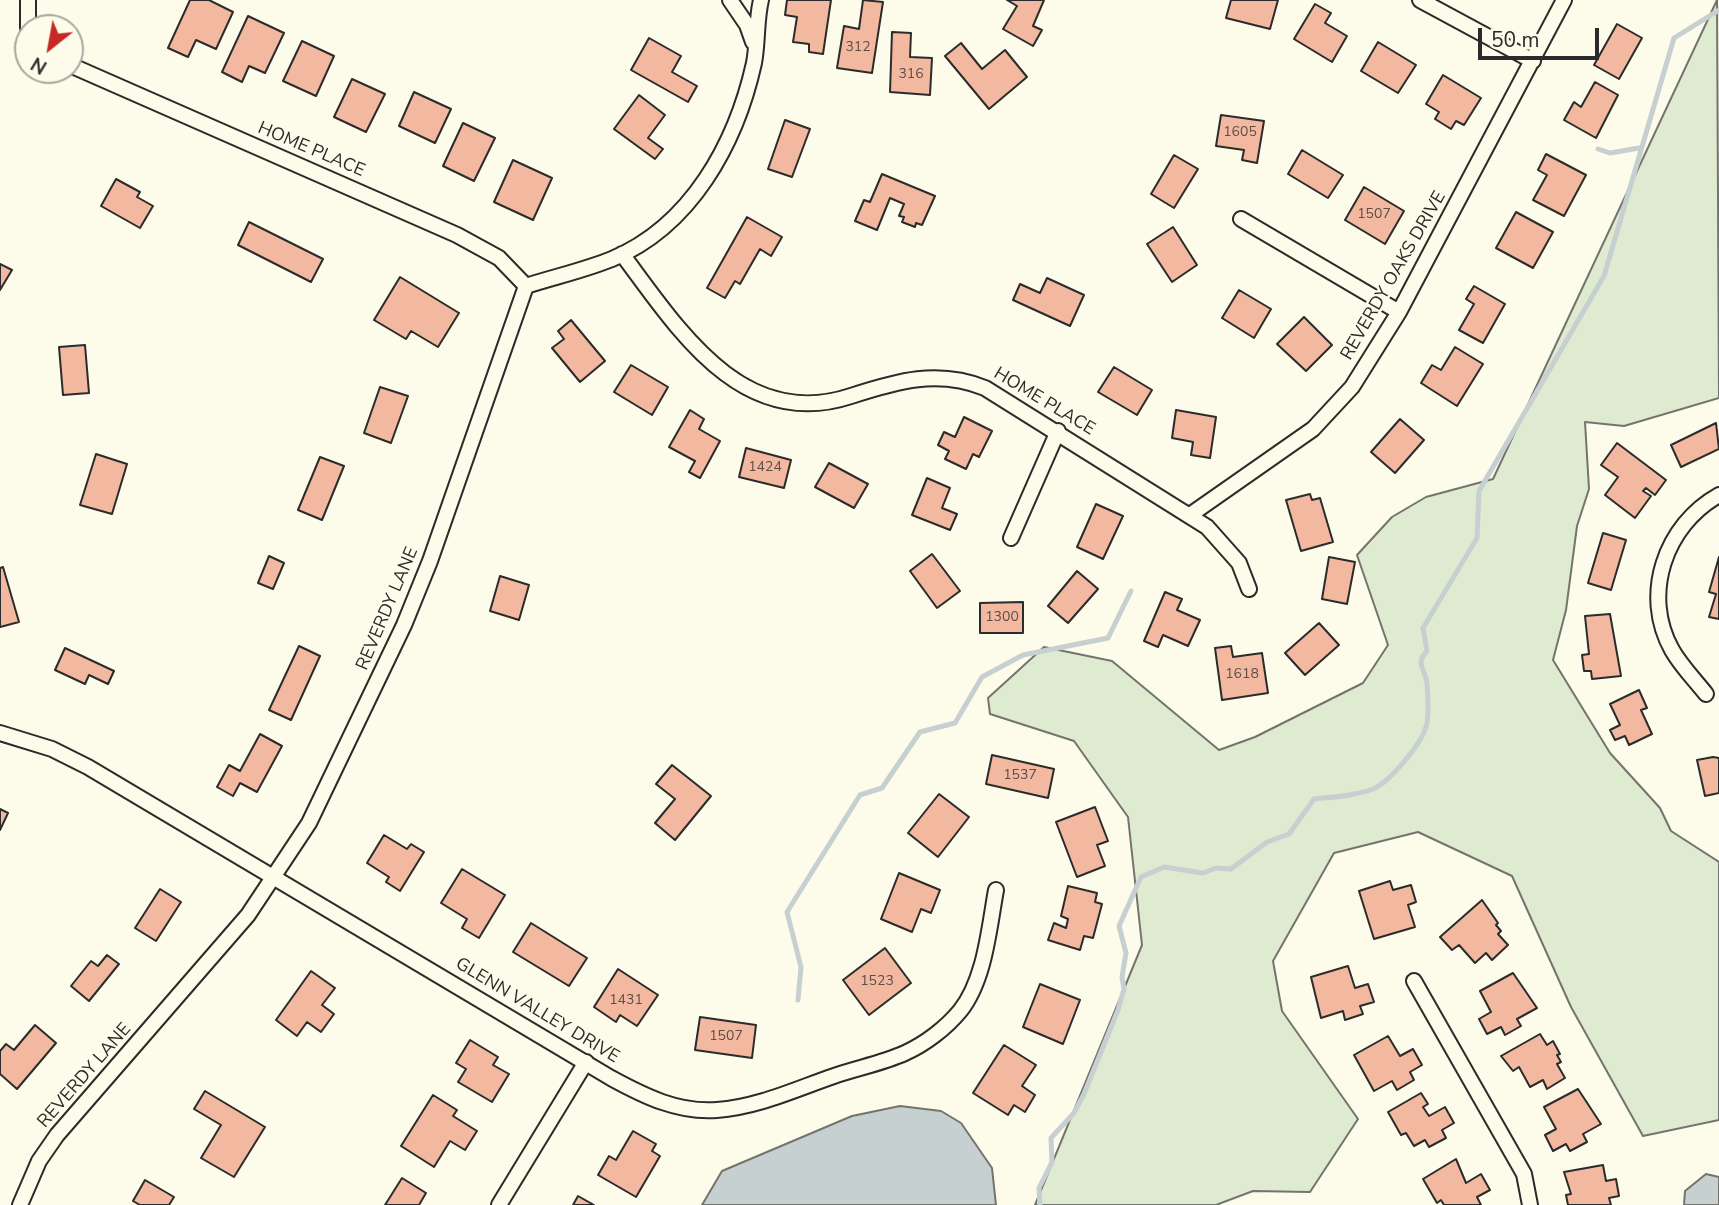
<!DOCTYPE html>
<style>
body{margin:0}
#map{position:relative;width:1719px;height:1205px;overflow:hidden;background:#fdfbea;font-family:"Nunito Sans",sans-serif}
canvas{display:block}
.north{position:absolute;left:14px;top:14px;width:70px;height:70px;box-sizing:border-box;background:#fdfbea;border:2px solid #a9a89e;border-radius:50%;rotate:211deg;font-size:19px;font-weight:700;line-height:28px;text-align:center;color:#2b2b2b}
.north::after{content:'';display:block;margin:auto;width:24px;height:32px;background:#c62828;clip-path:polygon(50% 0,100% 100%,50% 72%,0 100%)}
.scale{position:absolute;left:1478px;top:28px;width:121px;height:32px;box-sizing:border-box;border:4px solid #2b2b2b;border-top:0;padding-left:9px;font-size:21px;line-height:24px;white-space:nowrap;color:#2b2b2b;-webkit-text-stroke:5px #fdfbea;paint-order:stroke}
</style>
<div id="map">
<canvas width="1719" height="1205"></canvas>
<div class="north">N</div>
<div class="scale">50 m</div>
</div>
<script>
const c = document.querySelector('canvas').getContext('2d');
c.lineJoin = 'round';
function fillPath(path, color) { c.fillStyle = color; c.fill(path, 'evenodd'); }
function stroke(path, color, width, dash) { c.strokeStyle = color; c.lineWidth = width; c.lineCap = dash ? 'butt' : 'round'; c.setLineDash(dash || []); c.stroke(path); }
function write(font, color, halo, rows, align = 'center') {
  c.font = font + ' "Nunito Sans",sans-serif'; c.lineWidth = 5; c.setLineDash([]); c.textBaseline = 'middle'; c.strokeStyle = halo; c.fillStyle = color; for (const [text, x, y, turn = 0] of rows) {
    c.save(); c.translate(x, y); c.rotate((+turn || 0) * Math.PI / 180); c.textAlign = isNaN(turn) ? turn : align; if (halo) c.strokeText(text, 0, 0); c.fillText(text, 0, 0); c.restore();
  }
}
const green = new Path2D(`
 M1717,0L1719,398L1624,426L1585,422L1589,489L1577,526L1566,610L1553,660L1610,753L1660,808L1671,831L1719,862V1120L1643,1136L1571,1007L1512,876L1418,832L1334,853L1273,961L1282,1011L1358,1119L1310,1192L1253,1191L1216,1205H1035L1142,945L1128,817L1074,741L990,714L988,698L1044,647L1112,661L1219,750L1255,737L1363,683L1388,645L1357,555L1392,517L1426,497L1493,479Z`);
fillPath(green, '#deebd1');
stroke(green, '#74746e', 2);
const water = new Path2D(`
 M900,1106L941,1111L961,1123L992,1168L996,1205H702L722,1171L852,1116Z
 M1706,1174L1719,1177V1205H1684L1685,1191Z`);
fillPath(water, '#c7d0d0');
stroke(water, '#74746e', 2);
stroke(new Path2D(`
 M1598,149L1610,153L1639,148
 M798,1000L801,967L787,912L860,795L882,788L920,732L955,723L982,677L1023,655L1108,638L1131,591
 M1040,1205L1039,1188L1052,1162L1051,1138L1074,1113L1084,1094L1118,1010L1124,989L1122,977L1126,953L1119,926L1141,877L1164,867L1203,873L1216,868L1231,869L1267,842L1289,834L1314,799C1333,797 1354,796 1373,789C1390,782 1424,741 1427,723C1429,711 1428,696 1427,684C1426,669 1414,665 1427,651L1423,628L1477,538L1479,491L1604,276L1674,38L1719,10`), '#c7d0d0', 5);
const building = new Path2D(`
 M190,0H209L233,12L216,49L196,40L188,57L168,48Z
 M787,0H831L823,54L809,52V44L793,42L797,17L785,15Z
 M863,0L883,2L872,73L837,68L844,26L859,29Z
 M1007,0H1044L1033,26L1042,30L1033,46L1003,29L1017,6Z
 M1231,0H1278L1270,29L1226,18Z
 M1315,4L1331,13L1325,23L1347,36L1332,62L1294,39Z
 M248,16L284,33L265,73L249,66L242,82L222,72Z
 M1617,24L1642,38L1619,79L1594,65Z
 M892,32L911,33L910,57L932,58L930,95L890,92Z
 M649,38L681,56L672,72L697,86L688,102L631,70Z
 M302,41L334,56L316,96L283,81Z
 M1378,42L1416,65L1398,93L1361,71Z
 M961,43L982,69L1005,50L1027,77L989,109L945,56Z
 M1443,75L1481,98L1464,125L1456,121L1451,129L1435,119L1439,112L1426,104Z
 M352,79L385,94L366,132L334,117Z
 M1595,82L1618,95L1596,138L1564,120L1574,102L1581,107Z
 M414,92L451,109L435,143L399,126Z
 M639,95L665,115L648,138L663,149L655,159L614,129Z
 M1221,115L1264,121L1257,163L1242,160L1244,150L1216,146Z
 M785,120L810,129L792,177L768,169Z
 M463,123L495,138L474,181L443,166Z
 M1302,150L1343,175L1328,198L1288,174Z
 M1546,154L1586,175L1564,216L1533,200L1547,175L1538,170Z
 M1174,155L1198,169L1174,208L1151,194Z
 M513,160L552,178L533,220L494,202Z
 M882,174L935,196L922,225L916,223L915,227L902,222L904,217L899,216L904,204L890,198L877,230L855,221L864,200L870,202Z
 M116,179L140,192L137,197L153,206L140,228L101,206Z
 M1364,187L1404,211L1385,244L1345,220Z
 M1516,212L1553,232L1533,268L1496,248Z
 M747,217L782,237L771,256L760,249L740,284L735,281L725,298L707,288Z
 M249,222L323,259L311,282L238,245Z
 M1173,227L1197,265L1172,282L1147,244Z
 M0,264L12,270L0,290Z
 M400,277L459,313L438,347L411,331L406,339L374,320Z
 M1047,278L1084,295L1070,326L1013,300L1020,284L1040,293Z
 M1474,286L1505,304L1483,343L1459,330L1474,304L1466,299Z
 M1239,290L1271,309L1254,338L1222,318Z
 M1304,317L1332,345L1306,371L1277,344Z
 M571,320L605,361L580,382L552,348L564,339L558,331Z
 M85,345L89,393L63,395L59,347Z
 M1455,347L1483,364L1457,406L1421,383L1432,365L1441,370Z
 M631,365L668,387L652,415L614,392Z
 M1114,367L1152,390L1137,415L1098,392Z
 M380,387L408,396L391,443L364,433Z
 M690,410L704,419L699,429L720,441L700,478L689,472L695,461L669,447Z
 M1176,410L1216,417L1210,458L1191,455L1193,442L1172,438Z
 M964,417L992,431L979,457L973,454L966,469L945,459L949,451L938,445L944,432L955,437Z
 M1400,419L1424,440L1395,473L1371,452Z
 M1716,423L1719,449L1681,467L1671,445Z
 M1617,443L1666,480L1655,495L1646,488L1643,491L1651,496L1635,518L1605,495L1618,477L1601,465Z
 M746,448L791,460L784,488L739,477Z
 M96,454L127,464L112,514L80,505Z
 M320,457L344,466L322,520L298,510Z
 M829,463L868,484L854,508L815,487Z
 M927,478L950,488L942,508L957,514L950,530L912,515Z
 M1310,494L1312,500L1320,498L1333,542L1301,551L1286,500Z
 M1096,504L1123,516L1103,559L1077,547Z
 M1603,533L1626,540L1611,590L1588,583Z
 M932,554L960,591L937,608L910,571Z
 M269,556L284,563L273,589L258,583Z
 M1329,557L1355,562L1347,604L1322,599Z
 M1719,557V619L1709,617L1716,594L1709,592Z
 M3,567L19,622L0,627V568Z
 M1077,571L1098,589L1068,623L1048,606Z
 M500,576L529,585L519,620L490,611Z
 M1165,592L1182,599L1177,610L1200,620L1188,646L1163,635L1158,647L1144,641Z
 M1023,602V633H980V603Z
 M1610,614L1621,676L1592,679L1591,671H1584L1582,655L1589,654L1585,616Z
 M1319,623L1339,645L1305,675L1285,653Z
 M299,646L320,656L291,720L269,710Z
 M1231,646L1233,657L1262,653L1268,693L1222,700L1215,648Z
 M65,648L114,671L108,684L89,675L85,684L55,670Z
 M1639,690L1647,708L1641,710L1652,734L1629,745L1625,736L1615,740L1610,730L1620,725L1610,704Z
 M260,734L282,746L257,792L240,783L233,796L217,787L229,765L240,771Z
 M992,755L1054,769L1048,798L986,784Z
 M1713,757L1719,758V793L1705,796L1697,760Z
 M672,765L711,796L675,840L655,823L675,799L656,784Z
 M939,794L969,817L938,857L908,833Z
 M1095,807L1108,841L1097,845L1105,866L1077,877L1056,822Z
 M0,809L8,813L0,830Z
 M384,835L407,849L411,844L424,852L400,891L386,882L389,877L367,863Z
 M462,869L505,895L479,938L462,928L467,919L441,903Z
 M899,873L940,890L931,913L921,909L912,932L881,919Z
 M1390,881L1393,890L1411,885L1416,902L1408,905L1415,927L1374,939L1359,891Z
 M1068,886L1097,893L1095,902L1102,904L1093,938L1084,936L1080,950L1048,940L1054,923L1066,928L1068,919L1061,916Z
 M160,889L181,902L156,941L135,928Z
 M1482,900L1498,923L1496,925L1501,931L1498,934L1508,945L1492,960L1486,953L1475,963L1459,945L1452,950L1440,937Z
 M531,923L587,958L569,986L513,952Z
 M885,948L911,983L869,1015L843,980Z
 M107,955L119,964L89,1001L71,986L91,961L98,966Z
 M1348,966L1355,988L1368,984L1374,1002L1360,1006L1363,1014L1345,1020L1343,1011L1321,1018L1311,977Z
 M618,969L658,995L637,1026L620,1015L616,1022L594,1007Z
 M311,971L335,988L322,1005L334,1014L321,1032L307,1022L297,1036L276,1020Z
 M1513,973L1537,1008L1517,1019L1521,1026L1505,1035L1501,1027L1487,1034L1479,1019L1491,1012L1480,991Z
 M1040,984L1080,1000L1063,1044L1023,1027Z
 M700,1017L756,1025L752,1058L695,1050Z
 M35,1025L56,1043L17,1089L0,1074V1051L6,1044L14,1050Z
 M1540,1034L1547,1045L1553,1041L1560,1054L1557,1055L1561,1062L1557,1064L1565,1078L1547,1089L1543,1080L1530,1087L1519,1067L1513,1071L1501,1056Z
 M1388,1036L1400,1056L1413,1049L1422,1065L1410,1072L1414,1080L1397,1090L1392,1081L1374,1091L1354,1055Z
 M470,1040L498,1057L493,1065L509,1074L492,1102L458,1082L466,1069L456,1063Z
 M1004,1045L1036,1065L1022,1086L1035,1095L1025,1112L1014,1105L1008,1115L973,1093Z
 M1578,1089L1601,1124L1583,1134L1587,1142L1570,1151L1566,1144L1553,1151L1545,1135L1556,1129L1544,1107Z
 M205,1091L265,1127L234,1177L201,1158L221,1125L194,1109Z
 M1421,1093L1428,1104L1423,1107L1429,1116L1445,1107L1454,1123L1442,1130L1446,1138L1429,1147L1425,1140L1414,1146L1406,1133L1401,1135L1388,1112Z
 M433,1095L457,1110L453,1116L477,1131L465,1150L450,1141L434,1167L401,1146Z
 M633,1131L656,1144L652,1151L660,1156L636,1197L598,1175L609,1156L616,1160Z
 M1456,1159L1466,1183L1481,1174L1490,1190L1477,1197L1481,1205H1444L1441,1200L1437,1203L1423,1179Z
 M1603,1165L1606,1181L1616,1179L1619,1196L1609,1198L1611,1205H1568L1566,1195L1571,1194L1564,1172Z
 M402,1178L426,1193L419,1205H385Z
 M145,1180L174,1197L169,1205H140L133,1201Z
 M578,1196L594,1205H573Z`);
fillPath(building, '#f2b8a0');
stroke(building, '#2b2b2b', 2);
const street = new Path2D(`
 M730,0L747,25L753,42
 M1420,0L1533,61
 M28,28V0
 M70,65L457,235L499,258L526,286
 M1241,219L1399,312
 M622,254C678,329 742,432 851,396C897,381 938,369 985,388L1207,527L1239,563L1249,589
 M1190,515L1313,429L1352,387L1399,312L1564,0
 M1011,538L1058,431
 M1706,694C1695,680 1681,666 1672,650C1641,595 1665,525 1719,495
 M0,733L52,749L88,767L611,1078C644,1096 678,1113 717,1110C758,1107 796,1089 834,1076C857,1068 883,1063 905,1053C925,1044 946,1028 960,1011C985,980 989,928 996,890
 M1414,981L1524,1174L1530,1205
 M20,1205L39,1161L57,1135L248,915L309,823L404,625L430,561L526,286C554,277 585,270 612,259C691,226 736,144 754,63C758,42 756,21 761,0
 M499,1205L586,1062`);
stroke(street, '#2b2b2b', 18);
stroke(street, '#fdfbea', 14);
write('14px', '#5d4e48', null, [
 ["312",858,48],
 ["316",911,75],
 ["1605",1240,133],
 ["1507",1374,215],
 ["1424",765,468],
 ["1300",1002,618],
 ["1618",1242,675],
 ["1537",1020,776],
 ["1523",877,982],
 ["1431",626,1001],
 ["1507",726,1037]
]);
write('18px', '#2b2b2b', '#fdfbea', [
 ["HOME PLACE",311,150,23],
 ["REVERDY OAKS DRIVE",1394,276,-60],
 ["HOME PLACE",1044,402,31],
 ["REVERDY LANE",388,609,-67],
 ["GLENN VALLEY DRIVE",537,1011,31],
 ["REVERDY LANE",85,1076,-49]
]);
</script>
